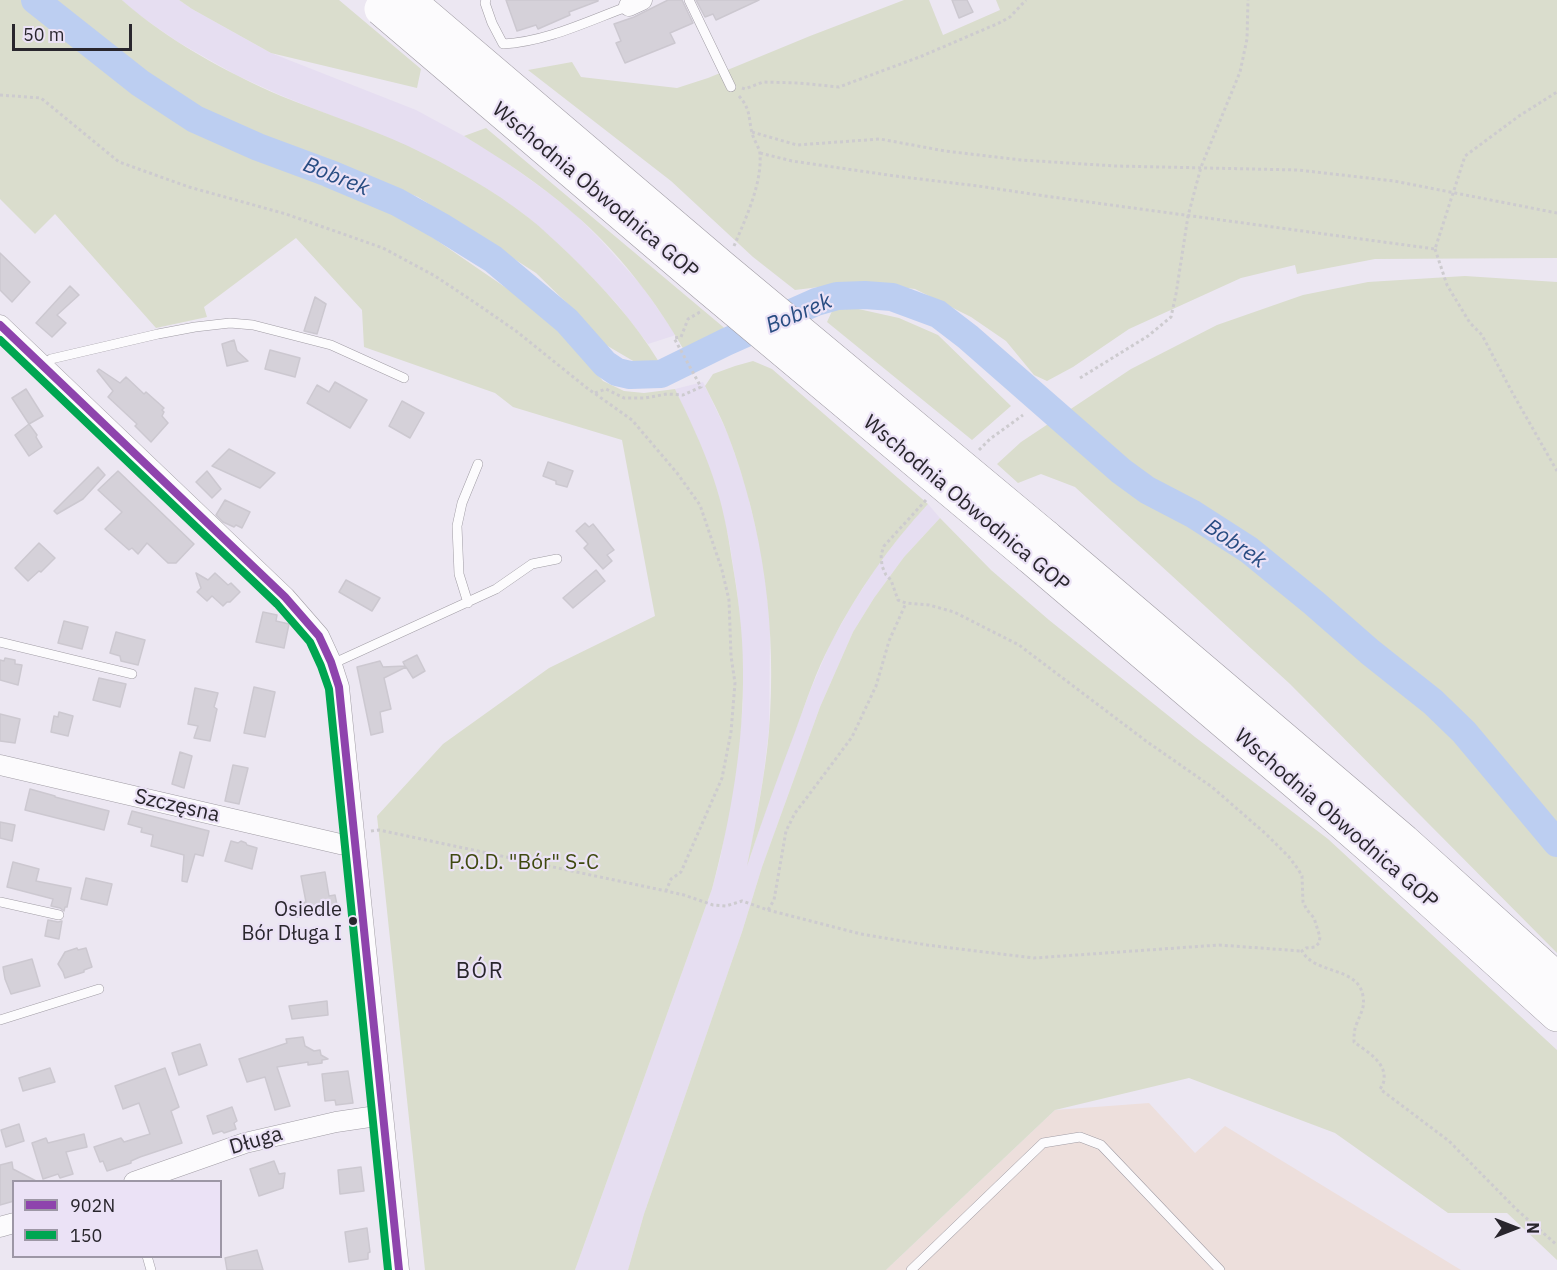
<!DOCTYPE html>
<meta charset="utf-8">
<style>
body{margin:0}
#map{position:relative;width:1557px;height:1270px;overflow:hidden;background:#ece7f2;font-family:"IBM Plex Sans",sans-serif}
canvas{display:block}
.legend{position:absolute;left:12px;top:1180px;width:210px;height:78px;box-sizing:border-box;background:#ebe2f6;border:2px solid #9d97a6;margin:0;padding:8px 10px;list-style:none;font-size:18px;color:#29262d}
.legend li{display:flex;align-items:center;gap:12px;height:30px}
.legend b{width:30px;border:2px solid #9d97a6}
.north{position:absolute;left:1485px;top:1198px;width:60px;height:60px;-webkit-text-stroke:4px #ebe2f6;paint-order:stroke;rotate:90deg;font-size:16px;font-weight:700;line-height:24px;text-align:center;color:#29262d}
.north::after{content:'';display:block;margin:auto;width:21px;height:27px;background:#29262d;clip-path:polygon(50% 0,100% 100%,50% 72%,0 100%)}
.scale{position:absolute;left:12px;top:24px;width:120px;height:27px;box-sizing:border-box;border:3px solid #29262d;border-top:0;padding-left:8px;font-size:18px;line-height:21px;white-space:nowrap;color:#29262d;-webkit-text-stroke:4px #ebe2f6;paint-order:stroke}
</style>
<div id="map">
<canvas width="1557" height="1270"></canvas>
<ul class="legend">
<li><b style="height:8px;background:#8e44ad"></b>902N</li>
<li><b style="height:8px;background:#00a651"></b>150</li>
</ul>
<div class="north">N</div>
<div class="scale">50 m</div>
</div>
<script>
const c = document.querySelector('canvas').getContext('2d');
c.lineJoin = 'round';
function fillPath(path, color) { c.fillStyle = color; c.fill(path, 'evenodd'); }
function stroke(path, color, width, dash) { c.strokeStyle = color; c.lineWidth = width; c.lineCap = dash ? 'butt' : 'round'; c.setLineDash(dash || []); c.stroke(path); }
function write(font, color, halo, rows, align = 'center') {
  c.font = font + ' "IBM Plex Sans",sans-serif'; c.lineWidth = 4.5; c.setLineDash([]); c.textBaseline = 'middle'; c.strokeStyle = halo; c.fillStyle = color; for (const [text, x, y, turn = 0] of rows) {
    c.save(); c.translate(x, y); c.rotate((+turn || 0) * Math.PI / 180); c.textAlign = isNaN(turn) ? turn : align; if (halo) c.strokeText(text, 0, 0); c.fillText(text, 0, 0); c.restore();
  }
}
fillPath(new Path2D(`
 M122,0H179L192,9L271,53L416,110L464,136L496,155L550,194L574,213L599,238L642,286L676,335L648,344L617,304L586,271L557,243L529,218L495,194L455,170L406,146L280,95L236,75L178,42L136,13Z
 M703,382L728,434L746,487L762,555L767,592L770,628L769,729L763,779L749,860L774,785L812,686L830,644L852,605L877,566L906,528L928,504L940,518L904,557L874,598L853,632L820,707L762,867L742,932L644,1214L628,1270H575L712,889L720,859L728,815L738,751L743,704V667L737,591L729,540L722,511L700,445L675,389Z`), '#e6def1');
fillPath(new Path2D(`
 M1149,1103L1195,1153L1225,1126L1461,1270H886L1055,1110Z`), '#eddfdc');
fillPath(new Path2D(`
 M0,0H122C167,40 226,72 281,96C323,113 366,127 408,146C450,166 492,189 529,218C543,229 556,242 569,254C603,287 635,322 659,362L640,365L606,345L576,312L536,273L418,197L345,168L331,188L392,212L429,235L515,294L556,326L603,381L624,391L644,393L675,389C689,418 703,447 713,477C722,503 728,532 732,561C738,596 743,633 743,669C744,742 731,818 712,889L575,1270H425L377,816L443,744L549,668L655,616L622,440L513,407L495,393L364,347L362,310L296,238L204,307L207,317L156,328L55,214L35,234L0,199Z
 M179,0H339L421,69L417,88L271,53L192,9Z
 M904,0H929L943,35L1000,10L996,0H1557V258L1375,259L1297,274L1295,265L1241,278L1129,329L1073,367L1047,381L1034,375L1006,341L971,317L915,289L860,282L795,290L753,257L671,181L528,70L572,62L581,77L677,88L708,78L810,36Z
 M486,128L728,331L685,352C657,302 617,250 573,213C540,184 502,159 464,136Z
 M1465,276L1557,282V953L1290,684L1075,487L1041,474L1018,483L997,464L1021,442L1131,369L1217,325L1303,295L1368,282Z
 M854,308L899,318L938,335L1011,406L972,440L827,322L833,309Z
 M753,361L772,369L928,504C889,546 857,592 831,643C816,671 806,702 795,732C778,776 762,821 747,866C756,821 765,776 769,731C777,631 764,529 728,435C722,419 713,402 705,386L713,374L735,366Z
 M940,518L991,570L1049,620L1195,737L1328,839L1557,1050V1260L1507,1213H1448L1335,1133L1189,1078L1055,1110L886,1270H628L644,1214L742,932L762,867L820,707L853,632L874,598L904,557Z`), '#daddcd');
stroke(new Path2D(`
 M35,0L140,83L195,119L258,147L328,173L397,202L440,226L493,259L567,321L605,364L617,372L630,375L661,374L726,342L816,302L837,296L865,295L892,297L938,314L968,337L1121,471L1147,490L1193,514L1249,550L1314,603L1370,652L1433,702L1464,732L1557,843`), '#bccef1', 28);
const building = new Path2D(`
 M506,0H598V1L569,12L570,15L538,29L536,25L517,31Z
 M668,0H682L693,23L670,33L675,43L625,63L616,43L621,41L614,24L634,17Z
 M696,0H759L716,20L713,14L705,17Z
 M952,0H967L973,12L959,18Z
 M0,253L30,282L12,302L0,290Z
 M70,286L79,295L57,315L66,323L52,337L36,323Z
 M315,297L326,304L317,334L304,331Z
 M234,340L237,351L248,361L227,366L222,344Z
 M270,350L300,358L295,377L265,369Z
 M99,369L120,383L126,377L144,394L146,392L164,408L162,410L164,412L162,416L168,423L151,442L135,426L137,424L108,397L113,391L97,371Z
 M335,382L367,400L350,428L307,403L317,385L329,392Z
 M26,389L43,416L29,424L12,398Z
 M402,401L424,413L410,438L389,426Z
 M29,424L37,435L36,437L42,447L29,456L15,435Z
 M229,449L275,473L260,488L212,466Z
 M548,462L573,471L567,487L556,484V481L543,476Z
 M98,467L105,475L83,499L57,514L54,511Z
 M118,471L194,544L176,563H168L147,543L138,554L132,548L129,550L105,529L122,512L98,490Z
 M207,471L221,489L212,498L196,482Z
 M225,500L250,512L242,528L236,525L234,527L223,522L216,515Z
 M585,523L589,527L593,524L614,550L607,555L612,561L603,569L584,548L588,544L576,531Z
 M39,543L55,558L41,572L39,571L28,581L15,568Z
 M596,570L605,581L573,608L563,598Z
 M196,573L208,580L215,573L228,585L231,583L240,592L230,602H227L223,606L212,596L207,601L197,592L201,588Z
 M346,580L380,598L372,611L339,592Z
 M263,612L277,615L276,621L289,624L284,648L256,642Z
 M64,621L88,627L82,649L58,643Z
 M116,632L145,640L138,665L121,661L120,656L110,653Z
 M417,655L425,671L413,678L406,667L384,678L391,709L380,712L383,732L371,735L357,667L380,661L383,667L405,666L403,662Z
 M5,658L15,660V664L22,665L18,685L0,680V660L4,661Z
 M99,678L126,684L120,707L93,700Z
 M254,687L275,692L265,737L244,733Z
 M195,688L218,693L214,707L217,709L210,741L194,738L198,726L188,724Z
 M59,712L73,716L68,736L51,732L54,716L58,717Z
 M0,714L20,719L15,743L0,741Z
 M180,752L192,756L184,788L172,784Z
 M233,765L248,768L239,804L225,801Z
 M30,789L55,796V797L109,811L104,830L25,810Z
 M132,811L209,831L203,856L195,854L187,882L182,881L184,855L151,846L153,835L141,832L142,828L128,824Z
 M0,822L15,825L12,841L0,838Z
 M231,841L238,843L241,841L246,843L247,845L257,848L252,869L225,861Z
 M13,862L39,869L36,881L71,888L67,907H65L64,911L60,908L51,906L53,899L7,887Z
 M325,872L329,896L335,895L337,905L297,917L295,905L306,902L301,876Z
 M86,878L112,884L107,905L81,899Z
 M48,920L58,922L62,921L59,939L45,936Z
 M77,948L78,950L86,948L92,967L84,970V972L65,978L63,972L58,964L65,952Z
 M32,959L40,986L11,994L5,979L3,967Z
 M327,1001L328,1015L292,1019L289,1006Z
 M303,1037L305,1046L314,1051L320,1050L321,1055L328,1059L322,1060V1063L308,1065V1062L277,1067L290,1106L275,1110L265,1077L247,1082L239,1059L287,1043L286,1039Z
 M200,1044L207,1065L179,1075L172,1053Z
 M50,1068L55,1082L23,1091L19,1078Z
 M165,1068L179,1107L171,1111L182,1143L140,1157L131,1161V1163L107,1171L103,1161L100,1162L94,1147L121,1138L124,1142L150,1134L139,1103L123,1109L115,1086Z
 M348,1071L353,1103L336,1105L335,1100L325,1101L322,1074Z
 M232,1107L237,1121L234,1123L236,1129L224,1133L222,1131L213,1134L207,1116Z
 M19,1124L24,1141L6,1147L1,1130Z
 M84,1134L87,1147L66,1152L73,1174L60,1178L58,1174L43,1179L32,1143L46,1138L48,1143Z
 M274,1161L279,1174L285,1173L283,1188L259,1196L250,1169Z
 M12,1162L13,1169L38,1182H14V1201L0,1205V1165Z
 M361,1167L364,1191L340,1194L338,1170Z
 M367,1228L370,1252L368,1253V1259L349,1262L345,1232Z
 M257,1250L263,1270H227L225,1258Z`);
fillPath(building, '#d5d1d9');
stroke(building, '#ccc8d0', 1.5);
const lane = new Path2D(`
 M486,0L485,3L492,23L503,44C546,42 588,21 629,6
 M689,0L731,87
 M42,366L51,359L158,334L195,327L230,323L253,325L331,345L404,378
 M468,603L459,574L457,526L462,503L478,464
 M0,642L132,674
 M332,664L496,589L532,564L557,559
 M0,902L59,915
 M0,1020L99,989
 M147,1256L151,1270
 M911,1270L1043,1143L1080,1137L1101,1145L1220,1270`);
const street = new Path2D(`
 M629,6L642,0
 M0,325L285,597L319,636L331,662L339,687L399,1270
 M0,765L340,844L354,843
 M134,1182L245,1143L336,1122L383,1115
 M0,1227L14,1223`);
const highway = new Path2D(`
 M1045,536L1404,841L1557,979
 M1029,556L1317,801L1402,875L1557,1015`);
stroke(lane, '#a09ca4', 10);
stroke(street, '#a09ca4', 21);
stroke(highway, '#a09ca4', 34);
stroke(new Path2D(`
 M742,88L745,89L763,82L799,83L839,87L922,56L999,23L1010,17L1026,0
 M0,95L41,98L119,162L189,187L286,214L383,248L435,276L477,304L516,331L587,388L632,420L677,473L700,505L722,570L729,600L731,656L735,683L731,732L722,778L681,872L671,879L666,891
 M752,132L797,145L880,139L945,151L1021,160L1115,166L1298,170L1394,181L1557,213
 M760,153L792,161L895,176L978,186L1052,197L1435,249L1465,156L1519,116L1557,92
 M734,246C745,220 762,184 760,155C760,148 754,141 752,133C748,116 751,109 738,95
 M1435,249L1447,285L1470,323L1482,335L1513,394L1557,471
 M1080,378L1148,336L1171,317L1176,294L1188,216L1201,167L1240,72L1247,39L1248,0
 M595,393L606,389L624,398H645L667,394L683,395L701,387L674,338L681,337L688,319L700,312
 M979,450L990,439L1023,415
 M926,500L884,546L881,555L882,566L886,575L891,580L898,600L906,603L929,605L954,612L1019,645L1146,741L1212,787L1266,834L1289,857L1298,869L1302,876L1303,902L1307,910L1314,918L1320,937L1319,943L1315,947L1306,948L1302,951C1315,975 1358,966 1363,996C1365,1008 1361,1012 1357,1023C1354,1029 1354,1035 1354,1042C1366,1051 1386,1062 1384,1079C1384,1083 1382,1086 1380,1089L1449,1141L1516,1209L1557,1245
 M371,831L379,830L666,891L684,895L713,905L726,906L742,901L768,910L774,900L786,831L795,813L805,800L852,737L876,686L889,641L906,603
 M768,910L861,934L927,945L1034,958L1219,945L1301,951`), '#cdcbcf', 3, [3, 3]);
stroke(lane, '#fcfbfd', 9);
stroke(street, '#fcfbfd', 20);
stroke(highway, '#fcfbfd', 33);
const highwayBridge = new Path2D(`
 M408,0L722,267L1045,536
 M381,9L705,285L1029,556`);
stroke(highwayBridge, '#a09ca4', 34, []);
stroke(highwayBridge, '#fcfbfd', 33);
stroke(new Path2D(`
 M0,325L285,597L319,636L331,662L339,687L399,1270`), '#8e44ad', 8);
stroke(new Path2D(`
 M0,340L277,604L310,642L321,666L329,689L388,1270`), '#00a651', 8);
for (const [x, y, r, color] of [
 [353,921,5,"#29262d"]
]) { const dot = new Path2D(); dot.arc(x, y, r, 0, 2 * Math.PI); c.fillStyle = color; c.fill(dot); stroke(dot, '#ebe2f6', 2); }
write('20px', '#29262d', '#ebe2f6', [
 ["Osiedle",342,910],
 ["Bór Długa I",342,934]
], 'right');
write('21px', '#29262d', '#ebe2f6', [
 ["Wschodnia Obwodnica GOP",595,191,40],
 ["Wschodnia Obwodnica GOP",966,504,40],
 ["Szczęsna",177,806,13],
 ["Wschodnia Obwodnica GOP",1336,819,41],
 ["Długa",256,1141,-16]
]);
write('21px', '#3f4910', '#ebe2f6', [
 ["P.O.D. \"Bór\" S-C",524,863]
]);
write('italic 22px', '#284c82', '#ebe2f6', [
 ["Bobrek",336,177,22],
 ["Bobrek",799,314,-23],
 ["Bobrek",1235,544,34]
]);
c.letterSpacing = '1.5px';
write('22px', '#29262d', '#ebe2f6', [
 ["BÓR",480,972]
]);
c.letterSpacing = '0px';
</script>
